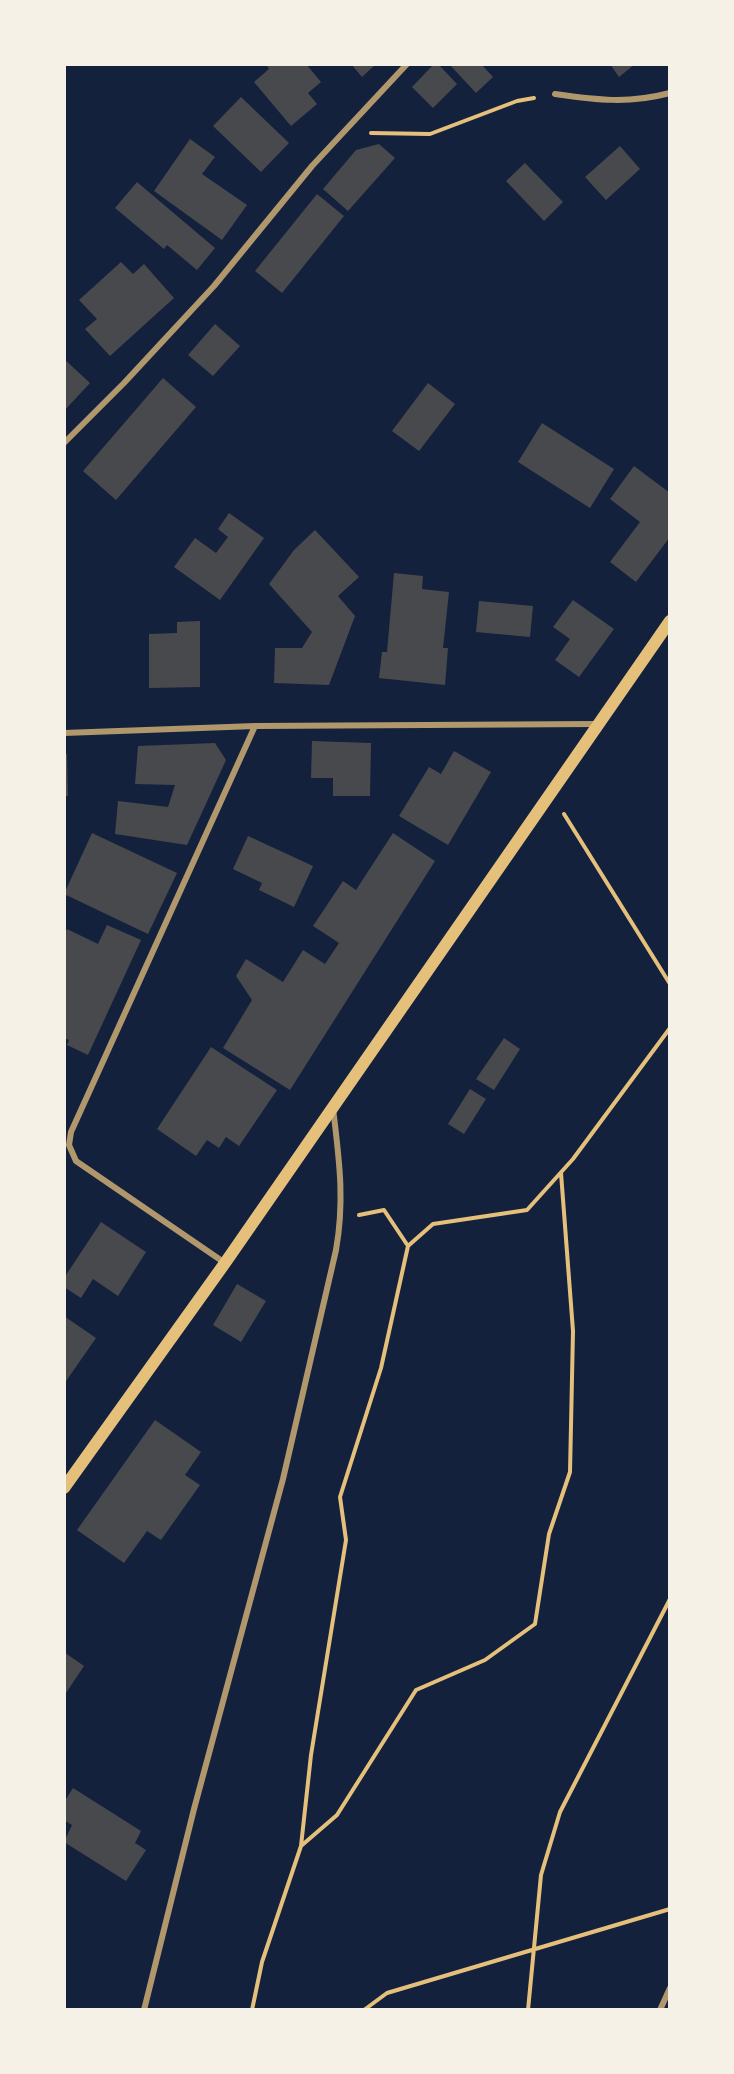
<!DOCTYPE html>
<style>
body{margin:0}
#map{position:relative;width:734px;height:2074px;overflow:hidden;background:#14213d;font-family:Inter,sans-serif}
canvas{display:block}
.frame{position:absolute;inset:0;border:66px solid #f6f1e7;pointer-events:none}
</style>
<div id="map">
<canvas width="734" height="2074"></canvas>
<div class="frame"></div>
</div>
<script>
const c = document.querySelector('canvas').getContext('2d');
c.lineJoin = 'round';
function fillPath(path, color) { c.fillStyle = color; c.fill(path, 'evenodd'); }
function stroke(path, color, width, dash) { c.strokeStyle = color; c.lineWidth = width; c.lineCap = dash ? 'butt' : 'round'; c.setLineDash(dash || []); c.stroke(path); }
fillPath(new Path2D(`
 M266,64H306L321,82L308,93L317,104L291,126L254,82L269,69Z
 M351,64H376L362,77Z
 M434,64H438L457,84L433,108L412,87Z
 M449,64H481L493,77L476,93Z
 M610,64H635L619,77Z
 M241,97L289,143L261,172L213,126Z
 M190,139L215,157L202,174L247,205L222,240L154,191Z
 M379,144L395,158L348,211L323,189L356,150Z
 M620,146L640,169L606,200L585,177Z
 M525,163L563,202L544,221L506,181Z
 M137,182L215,248L197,270L167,245L164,249L115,208Z
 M317,194L344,216L282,293L255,271Z
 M121,262L133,274L144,264L174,298L110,356L85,329L97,319L79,300Z
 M215,324L240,346L213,376L188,355Z
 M64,359L90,383L64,411Z
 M163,378L196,407L116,500L83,471Z
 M428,383L455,404L419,451L392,431Z
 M542,423L614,469L590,508L518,462Z
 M634,466L670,493V537L636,582L610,562L640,522L610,499Z
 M229,513L264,538L220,600L174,567L195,538L216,553L228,537L218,529Z
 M315,530L359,577L338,596L355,616L329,685L274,683L275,648H302L312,632L269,584L294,550Z
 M394,573L423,576L422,589L449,592L443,648H448L445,685L379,678L382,652H387Z
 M573,600L614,629L579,677L555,660L570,639L553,627Z
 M479,601L533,606L530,637L476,632Z
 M200,621V687L149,688V634L177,633V622Z
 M312,741L371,743L370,796H333V778H311Z
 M215,743L226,760L187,845L115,834L118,801L168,807L175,785L135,784L138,746Z
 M454,751L491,772L448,845L399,816L429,767L441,774Z
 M64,754H67L68,796H64Z
 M92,833L177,873L148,934L64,894Z
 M393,833L435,861L290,1090L223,1048L252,1000L236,976L246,959L283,982L303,950L325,964L339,943L313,926L343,881L356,890Z
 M248,836L313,866L294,907L259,890L262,883L233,869Z
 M107,925L141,940L88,1055L67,1045L69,1040L64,1038V936L67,929L98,944Z
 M504,1038L520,1049L494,1090L476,1079Z
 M211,1047L277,1090L239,1146L226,1137L219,1148L207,1140L196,1156L157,1129Z
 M470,1089L486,1099L464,1134L448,1124Z
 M101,1222L146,1252L118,1296L93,1279L81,1298L64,1287V1278Z
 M237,1284L266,1301L241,1342L213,1325Z
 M64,1316L96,1338L64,1384Z
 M155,1420L201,1452L185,1475L200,1485L161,1540L147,1531L124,1563L77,1530Z
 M64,1652L84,1666L64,1696Z
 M73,1788L141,1831L135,1843L146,1850L126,1881L64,1842L72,1825L64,1820V1802Z`), '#48494c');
stroke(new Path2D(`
 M371,133L430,134L517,101L534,98
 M564,814L670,984
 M359,1215L384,1210L408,1246
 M301,1846L337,1815L416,1690L485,1660L535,1624L549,1534L570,1472L573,1331L561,1173
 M252,2010L262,1962L301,1846L311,1755L346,1540L340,1497L381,1368L408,1246L433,1224L527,1210L573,1159L670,1028
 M364,2010L387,1993L670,1909
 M528,2010L541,1875L560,1812L670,1599`), '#e5c07b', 4);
stroke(new Path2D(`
 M555,94C597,100 628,104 670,93
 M64,443L124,383L214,286L312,166L407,64
 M64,733L255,726L596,724
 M225,1263L76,1161L69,1145L71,1132L255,726
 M144,2010L194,1809L283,1479L336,1250C345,1199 339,1159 333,1108
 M660,2010L670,1988`), '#b1986c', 6);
stroke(new Path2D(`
 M64,1488L225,1263L670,621`), '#e5c07b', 12);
</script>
